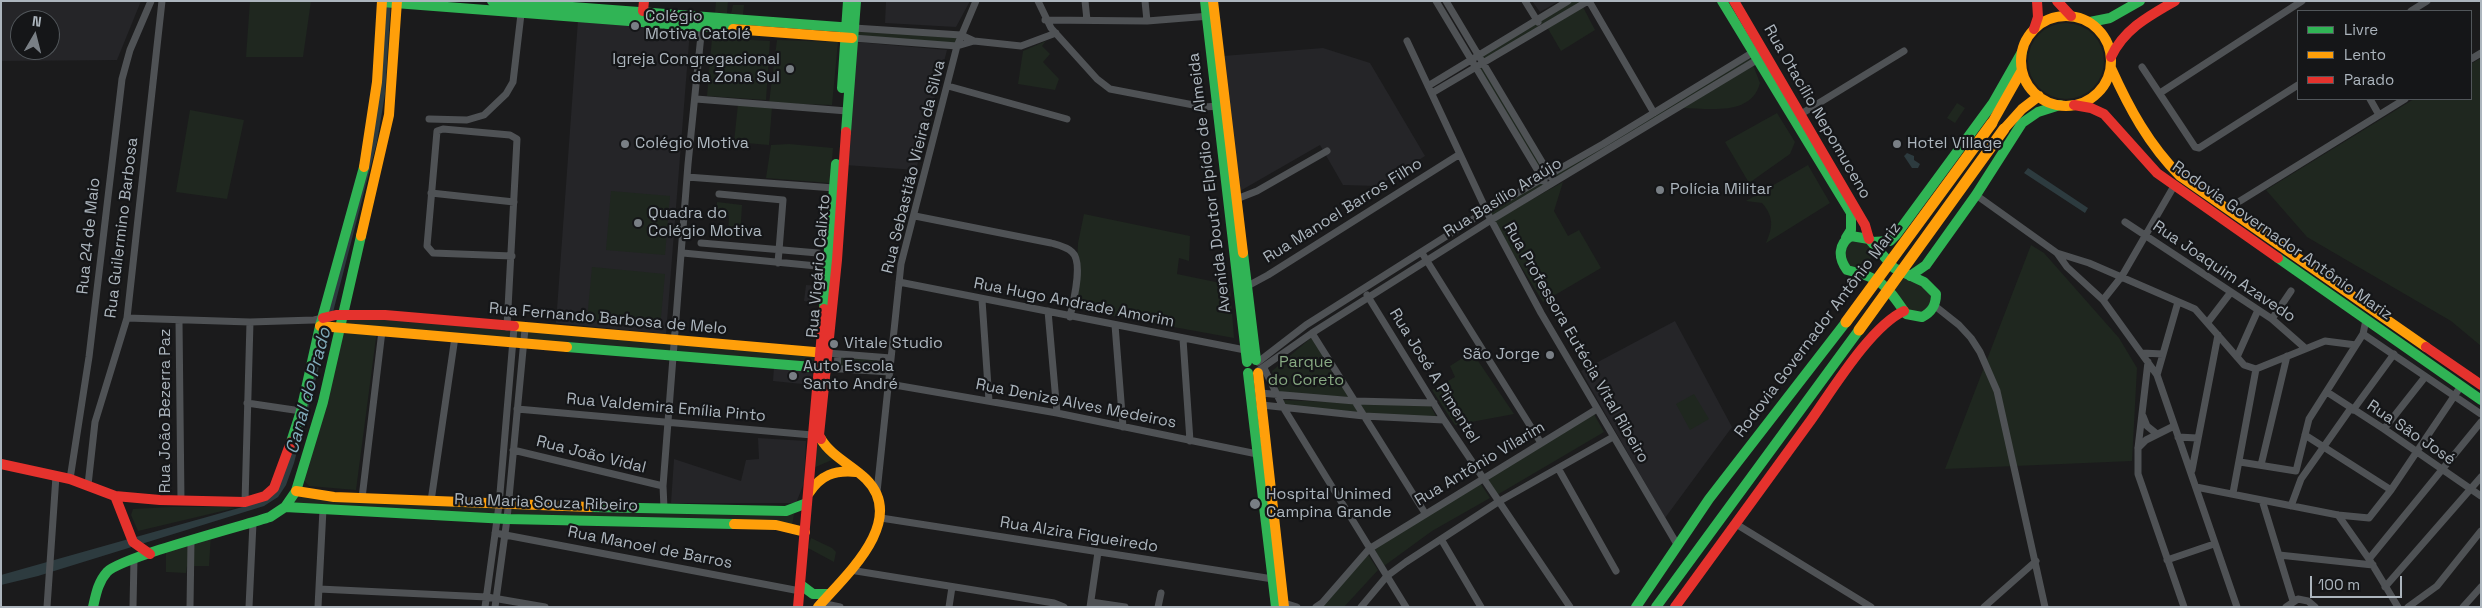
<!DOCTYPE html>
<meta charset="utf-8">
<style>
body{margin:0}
#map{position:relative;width:2482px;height:608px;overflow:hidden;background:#1b1b1c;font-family:"Space Grotesk",sans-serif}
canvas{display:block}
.frame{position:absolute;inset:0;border:2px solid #acb5bd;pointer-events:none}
.legend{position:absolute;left:2297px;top:10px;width:175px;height:90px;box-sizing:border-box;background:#151618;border:1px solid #51565a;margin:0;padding:6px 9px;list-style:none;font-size:15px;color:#acb5bd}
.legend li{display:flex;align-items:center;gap:10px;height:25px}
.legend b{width:25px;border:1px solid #51565a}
.north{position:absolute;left:10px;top:10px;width:50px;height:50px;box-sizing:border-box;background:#151618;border:1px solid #51565a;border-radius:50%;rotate:8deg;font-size:14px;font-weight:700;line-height:20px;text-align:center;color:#acb5bd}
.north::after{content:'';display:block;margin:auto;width:18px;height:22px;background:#797f85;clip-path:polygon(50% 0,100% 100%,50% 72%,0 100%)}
.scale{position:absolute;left:2310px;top:576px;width:92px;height:22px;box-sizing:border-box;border:2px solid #acb5bd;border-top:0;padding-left:6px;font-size:15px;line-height:18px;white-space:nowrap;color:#acb5bd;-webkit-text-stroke:4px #151618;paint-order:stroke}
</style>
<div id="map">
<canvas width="2482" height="608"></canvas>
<div class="frame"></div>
<ul class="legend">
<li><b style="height:6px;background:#30b455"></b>Livre</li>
<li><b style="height:6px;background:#ff9f0a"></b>Lento</li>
<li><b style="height:6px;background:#e5322d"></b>Parado</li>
</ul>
<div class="north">N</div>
<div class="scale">100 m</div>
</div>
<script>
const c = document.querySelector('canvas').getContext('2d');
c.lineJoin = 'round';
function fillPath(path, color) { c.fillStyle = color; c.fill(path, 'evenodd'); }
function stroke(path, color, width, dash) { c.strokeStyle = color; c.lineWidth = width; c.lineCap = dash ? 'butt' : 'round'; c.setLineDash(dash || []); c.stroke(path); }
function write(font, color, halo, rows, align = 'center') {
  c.font = font + ' "Space Grotesk",sans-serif'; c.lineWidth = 4.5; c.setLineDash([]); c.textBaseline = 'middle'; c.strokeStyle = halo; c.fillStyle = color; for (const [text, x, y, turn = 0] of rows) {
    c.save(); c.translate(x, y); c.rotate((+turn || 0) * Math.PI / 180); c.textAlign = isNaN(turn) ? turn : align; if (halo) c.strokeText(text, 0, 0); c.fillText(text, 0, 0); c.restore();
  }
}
fillPath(new Path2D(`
 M1,1H141L117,60L1,61ZM20,20H50V50H20Z
 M886,1H970L956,27L885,23Z
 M1532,1H1559L1540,12Z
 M578,20L690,30L666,334L556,323Z
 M856,42L947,50L916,170L845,165Z
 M1323,48L1370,63L1425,156L1378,186L1343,185L1320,145L1240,191L1223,56Z
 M806,285L819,286L816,303L804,301Z
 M1675,321L1732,427L1665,518L1581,371Z
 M774,367L813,371L812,385L773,381Z
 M758,438L806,441L804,483L796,503H671L674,459L741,481L746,460L759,459Z`), '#252528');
fillPath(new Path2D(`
 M250,1H311L303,57H246Z
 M716,1H728L727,13H715Z
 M1570,1H1585L1542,25L1538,19Z
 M733,5H744L743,15L731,14Z
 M1583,7L1595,30L1561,51L1547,27Z
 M1536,22L1539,27L1484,61L1481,56Z
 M2028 61a38 38 0 1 1 76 0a38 38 0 1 1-76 0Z
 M856,30L959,36L955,44L855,36Z
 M712,38L770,41L766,100L707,96Z
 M777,40L838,42L832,105L769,103Z
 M1046,41L1042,46L1050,54L1043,62L1059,79L1055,90L1018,84L1023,51Z
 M1752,55L1756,59L1554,180L1551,175Z
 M2481,58V346L2451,321L2307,237L2266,190L2414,99H2471V64Z
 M1482,65L1546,172L1542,175L1478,68Z
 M1753,65L1760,83C1751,117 1708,108 1681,108Z
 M1957,103L1965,108L1955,123L1947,118Z
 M738,104L772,107L769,145L734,142Z
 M190,110L244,120L227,199L176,192Z
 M1777,113L1795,142L1790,154L1749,183L1725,142Z
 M789,144L833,148L830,183L766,178L771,145Z
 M1808,165L1830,203L1766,243C1773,227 1774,217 1762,203L1746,201Z
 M1543,181L1545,185L1491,217L1489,213Z
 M1563,182L1554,211L1568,236L1579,230L1601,268L1543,302L1493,221Z
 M611,191L670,196L665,255L606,250Z
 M717,202L742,205L740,238L728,236L729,216L716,214Z
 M1084,214L1190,236L1189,261L1179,258L1177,274L1230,285L1234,338L1075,309L1078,243Z
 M1862,238L1876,251L1862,270L1849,268L1843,261L1844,244L1849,239Z
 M2031,245L2044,253L2119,338L2137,368L2132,461L1945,469Z
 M592,267L665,274L660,328L587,320Z
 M1903,276L1931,290L1933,303L1922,315L1908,312L1892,289Z
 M360,316L522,330V340L343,325V318Z
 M339,326L377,330L356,490L309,486L300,476Z
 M528,330L674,341L672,353L527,341Z
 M1312,337L1349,397L1279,394L1272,371Z
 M677,341L817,355L815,365L677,353Z
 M1472,352L1514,414L1455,425L1432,390L1455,377L1450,366Z
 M840,356L890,360L889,371L839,367Z
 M1694,394L1709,419L1690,430L1676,404Z
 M1283,400L1353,403L1360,413L1285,407Z
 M1360,403L1430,405L1437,418L1364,414Z
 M1594,414L1604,432L1497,495L1487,478Z
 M813,440L834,459L811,469Z
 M1480,483L1490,498L1432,531L1384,566L1374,548Z
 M296,494L496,507L494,516L288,506Z
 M172,507H227L235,508L138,531L131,515L133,509Z
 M510,508L794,514L792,526L510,517Z
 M211,534L209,566H187L186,573L166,572V547Z
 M811,538L832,548L836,552L834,562L808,548Z
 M1367,553L1378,570L1344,607H1321Z`), '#1f271f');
fillPath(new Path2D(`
 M383,1H391L385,94L377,142L294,463L286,485L278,497L264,506L38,576L1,585V575L246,506L272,495L368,155Z
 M1907,153L1914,156V160L1920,164L1918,168H1912L1904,156Z
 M2028,168L2088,208L2085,213L2024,173Z`), '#2d3b3f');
stroke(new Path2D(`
 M1038,1L1051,28L1097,79L1110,89L1204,107L1220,106
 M1085,1L1087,20
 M1145,1L1147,21
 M1436,1L1544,181
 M1446,1L1551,177
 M1525,1L1538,22
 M1589,1L1654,113
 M2411,11L2427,1
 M1045,20L1147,21L1210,16
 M854,28L961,35L974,41L1021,46L1056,33
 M853,38L957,46L974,41
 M1407,41L1489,216L1541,313L1678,546
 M2471,59L2481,53
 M2142,67L2195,147L2199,148L2298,85
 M948,86L1067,119
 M1428,86L1568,1
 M1432,93L1588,1
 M2160,93L2302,1
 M696,99L847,111
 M2370,99L2379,115
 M1801,114L1904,51
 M429,119L467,120L484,115L506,94L513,82L521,14
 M687,177L834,188
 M431,193L514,202
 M719,194L783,200L778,263
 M1976,195L2057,253L2067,267L2103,300L2157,375
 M1234,200L1257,191L1327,151
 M2240,201L2405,99
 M915,216L1051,243C1058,245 1067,247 1072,252C1084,262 1073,303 1070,317
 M2125,222L2272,319L2305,348
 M701,243L818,253
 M683,253L827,267
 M1422,253L1541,443
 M2057,253L2089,263L2195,309L2244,365L2256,369L2325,341L2356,345
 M899,282L1245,350
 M1244,288L1268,275L1460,154
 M1367,295L1444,420L1570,607
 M982,300L989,401
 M2103,300L2122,276L2174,186
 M2178,302L2157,375L2237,607
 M1935,306L1959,325L1971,338L1980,352L1997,391L2045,607
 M1048,311L1057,413
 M127,318L250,322L314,320L323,318
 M2272,319L2291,291
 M179,321L181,501
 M2208,322L2231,292
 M1115,325L1123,427
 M507,327L517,139L510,135L443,129L437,131L427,246L433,253L512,256
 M1312,333L1425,513
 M2363,334L2481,414
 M1183,339L1190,441
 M827,353L891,358
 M2142,353L2163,354
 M2237,357L2258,310
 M1258,362L1306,325L1486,211L1603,144L1755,51
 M2148,362L2138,448V474L2184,607
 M826,368L890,372
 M1264,368L1283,407L1406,607
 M837,369L838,354
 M1259,370L1312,333L1491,220L1760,58
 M889,384L1057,413L1262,455
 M2327,392L2384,429L2481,496
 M1260,393L1355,401L1434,403
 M247,403L301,411
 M1262,405L1364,416L1444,420
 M517,409L812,435
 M2353,410L2394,354
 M2143,416L2147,426L2157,434
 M2384,429L2425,377
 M2305,435L2391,490
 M2178,437L2197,438
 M2138,448L2146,440L2174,426
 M513,450L663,486
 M2240,462L2296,471L2309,419L2363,334L2366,320
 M2261,465L2287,356
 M1558,468L1616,571
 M2192,470L2218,335
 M70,479L89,357L122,79L130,50L151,1
 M88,485L95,422L127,318L162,1
 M2196,487L2338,515L2369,518L2391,490L2461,386
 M877,492L901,264L957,46L976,1
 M2233,493L2256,369
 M362,498L382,331
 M2262,500L2293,601
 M431,501L455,337
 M245,502L250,322
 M2291,506L2301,479L2351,408
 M664,508L663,486L688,164L702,25
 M2338,515L2369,559L2398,607
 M881,518L1273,579
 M1736,524L1871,607
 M495,533L800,591
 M1441,539L1481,607
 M2279,555L2373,565
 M2369,559L2481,422
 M2167,560L2214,544
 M850,570L1054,603L1064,607
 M2385,587L2481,477
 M319,589L487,597L545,607
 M1091,602L1125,607
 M1281,602L1297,607
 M821,603L840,607
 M47,607L56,476
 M133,607L134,559
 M190,607L191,541
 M249,607L253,523
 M318,607L323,509
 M485,607L499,505L514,328
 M495,607L507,519L525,329
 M949,607L952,587
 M1090,607L1098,552
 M1158,607L1161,593
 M1316,607L1322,603L1369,549L1597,409
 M1361,607L1387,576L1406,562L1498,502L1613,437
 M1984,607L2036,561
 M2286,607L2298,599L2308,601L2315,607
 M2408,607L2437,586L2481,531
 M2463,607L2481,587`), '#4f5255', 7);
stroke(new Path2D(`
 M492,1L853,28
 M1205,1L1247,362
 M1722,1L1851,213V230L1846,238
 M382,2L733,29
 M2090,22L2110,18L2140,1
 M842,88L848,1
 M846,132L856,1
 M1851,236L1869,239L1894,268L1924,282L1936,294C1936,305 1932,312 1922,317L1906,314C1886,285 1882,278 1847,270C1838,258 1838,244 1851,236Z
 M1872,242L1890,241L1896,235L1993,103L2022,52
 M1243,253L1256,360
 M2278,258L2481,400
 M1910,276L1926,265L1976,195L2022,123L2038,112L2060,105
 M824,309L836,164
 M567,347L825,368
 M1248,373L1276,607
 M291,442L301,411L320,326L364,167
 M285,507L507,519L734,524
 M590,507L786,511L807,503
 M801,585L813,594H829
 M93,607C96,594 98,582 107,572C122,557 242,526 270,517L285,507L296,491L323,402L361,236
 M1636,607L1709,499L1846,322
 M1656,607L1859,330`), '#30b455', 10);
stroke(new Path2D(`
 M1213,1L1243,253
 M2021 61a45 45 0 1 1 90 0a45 45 0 1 1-90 0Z
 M733,29L852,38
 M2111,68C2129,108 2149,145 2180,176L2426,347
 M1992,123L2022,70
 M2004,129L2022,109L2039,96
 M364,167L377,82L382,1
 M361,236L389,115L397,1
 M320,326L567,347
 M514,326L826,353
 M1258,373L1284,607
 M296,491L334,497L590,507
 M809,493C821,475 834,470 856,472
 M734,524L776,525L805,532
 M818,607C845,576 908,521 866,479C853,466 830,455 821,439`), '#ff9f0a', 10);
stroke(new Path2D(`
 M1734,1L1865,225L1869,239
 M2057,1L2071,16
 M643,11L644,1
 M2034,29L2038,17L2037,1
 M2111,57C2124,29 2149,16 2175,1
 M2074,105L2091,108L2104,114L2157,173L2278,258
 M323,318L336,315H385L514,326
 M2426,347L2481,385
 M821,439L819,435L837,260L846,132
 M1,464L70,479L115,496L160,500L245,502L265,496L274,488L291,442
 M115,496L133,542L150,554
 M798,607L824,309
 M1675,607C1720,545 1766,482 1811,420C1833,389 1871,326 1904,311`), '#e5322d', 10);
stroke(new Path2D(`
 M1846,322L1992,123
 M1859,330L2004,129`), '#ff9f0a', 11);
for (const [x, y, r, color] of [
 [635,26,5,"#797f85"],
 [790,69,5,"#797f85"],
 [625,144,5,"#797f85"],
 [1897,144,5,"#797f85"],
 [1660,190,5,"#797f85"],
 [638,223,5,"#797f85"],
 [834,344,5,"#797f85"],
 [1550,355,5,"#797f85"],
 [793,376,5,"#797f85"],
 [1255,504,6,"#797f85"]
]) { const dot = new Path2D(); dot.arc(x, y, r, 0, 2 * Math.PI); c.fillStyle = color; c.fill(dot); stroke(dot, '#151618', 2); }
write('16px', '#acb5bd', '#151618', [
 ["Colégio",645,17],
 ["Motiva Catolé",645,35],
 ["Igreja Congregacional",780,60,"right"],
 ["da Zona Sul",780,78,"right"],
 ["Colégio Motiva",635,144],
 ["Hotel Village",1907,144],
 ["Polícia Militar",1670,190],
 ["Quadra do",648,214],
 ["Colégio Motiva",648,232],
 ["Vitale Studio",844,344],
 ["São Jorge",1540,355,"right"],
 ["Auto Escola",803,367],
 ["Santo André",803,385],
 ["Hospital Unimed",1266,495],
 ["Campina Grande",1266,513]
], 'left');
write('16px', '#acb5bd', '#151618', [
 ["Rua Otacílio Nepomuceno",1817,112,60],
 ["Rua Sebastião Vieira da Silva",914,167,-76],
 ["Avenida Doutor Elpídio de Almeida",1210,183,-97],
 ["Rua Basílio Araújo",1503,198,-32],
 ["Rua Manoel Barros Filho",1343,211,-32],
 ["Rua Guilermino Barbosa",122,228,-83],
 ["Rua 24 de Maio",89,236,-84],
 ["Rodovia Governador Antônio Mariz",2282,241,35],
 ["Rua Vigário Calixto",819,266,-85],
 ["Rua Joaquim Azavedo",2224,272,34],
 ["Rua Hugo Andrade Amorim",1074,303,11],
 ["Rua Fernando Barbosa de Melo",608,319,5],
 ["Rodovia Governador Antônio Mariz",1818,330,-53],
 ["Rua Professora Eutécia Vital Ribeiro",1576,343,60],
 ["Rua José A Pimentel",1434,376,58],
 ["Rua Denize Alves Medeiros",1076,404,11],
 ["Rua Valdemira Emília Pinto",666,408,5],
 ["Rua João Bezerra Paz",166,411,-90],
 ["Rua São José",2411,433,34],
 ["Rua João Vidal",591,455,14],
 ["Rua Antônio Vilarim",1480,464,-31],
 ["Rua Maria Souza Ribeiro",546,503,2],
 ["Rua Alzira Figueiredo",1079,535,9],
 ["Rua Manoel de Barros",650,548,11]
]);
write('16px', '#87a982', '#151618', [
 ["Parque",1306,363],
 ["do Coreto",1306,381]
]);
write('italic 18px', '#81abba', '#151618', [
 ["Canal do Prado",309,391,-75]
]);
</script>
